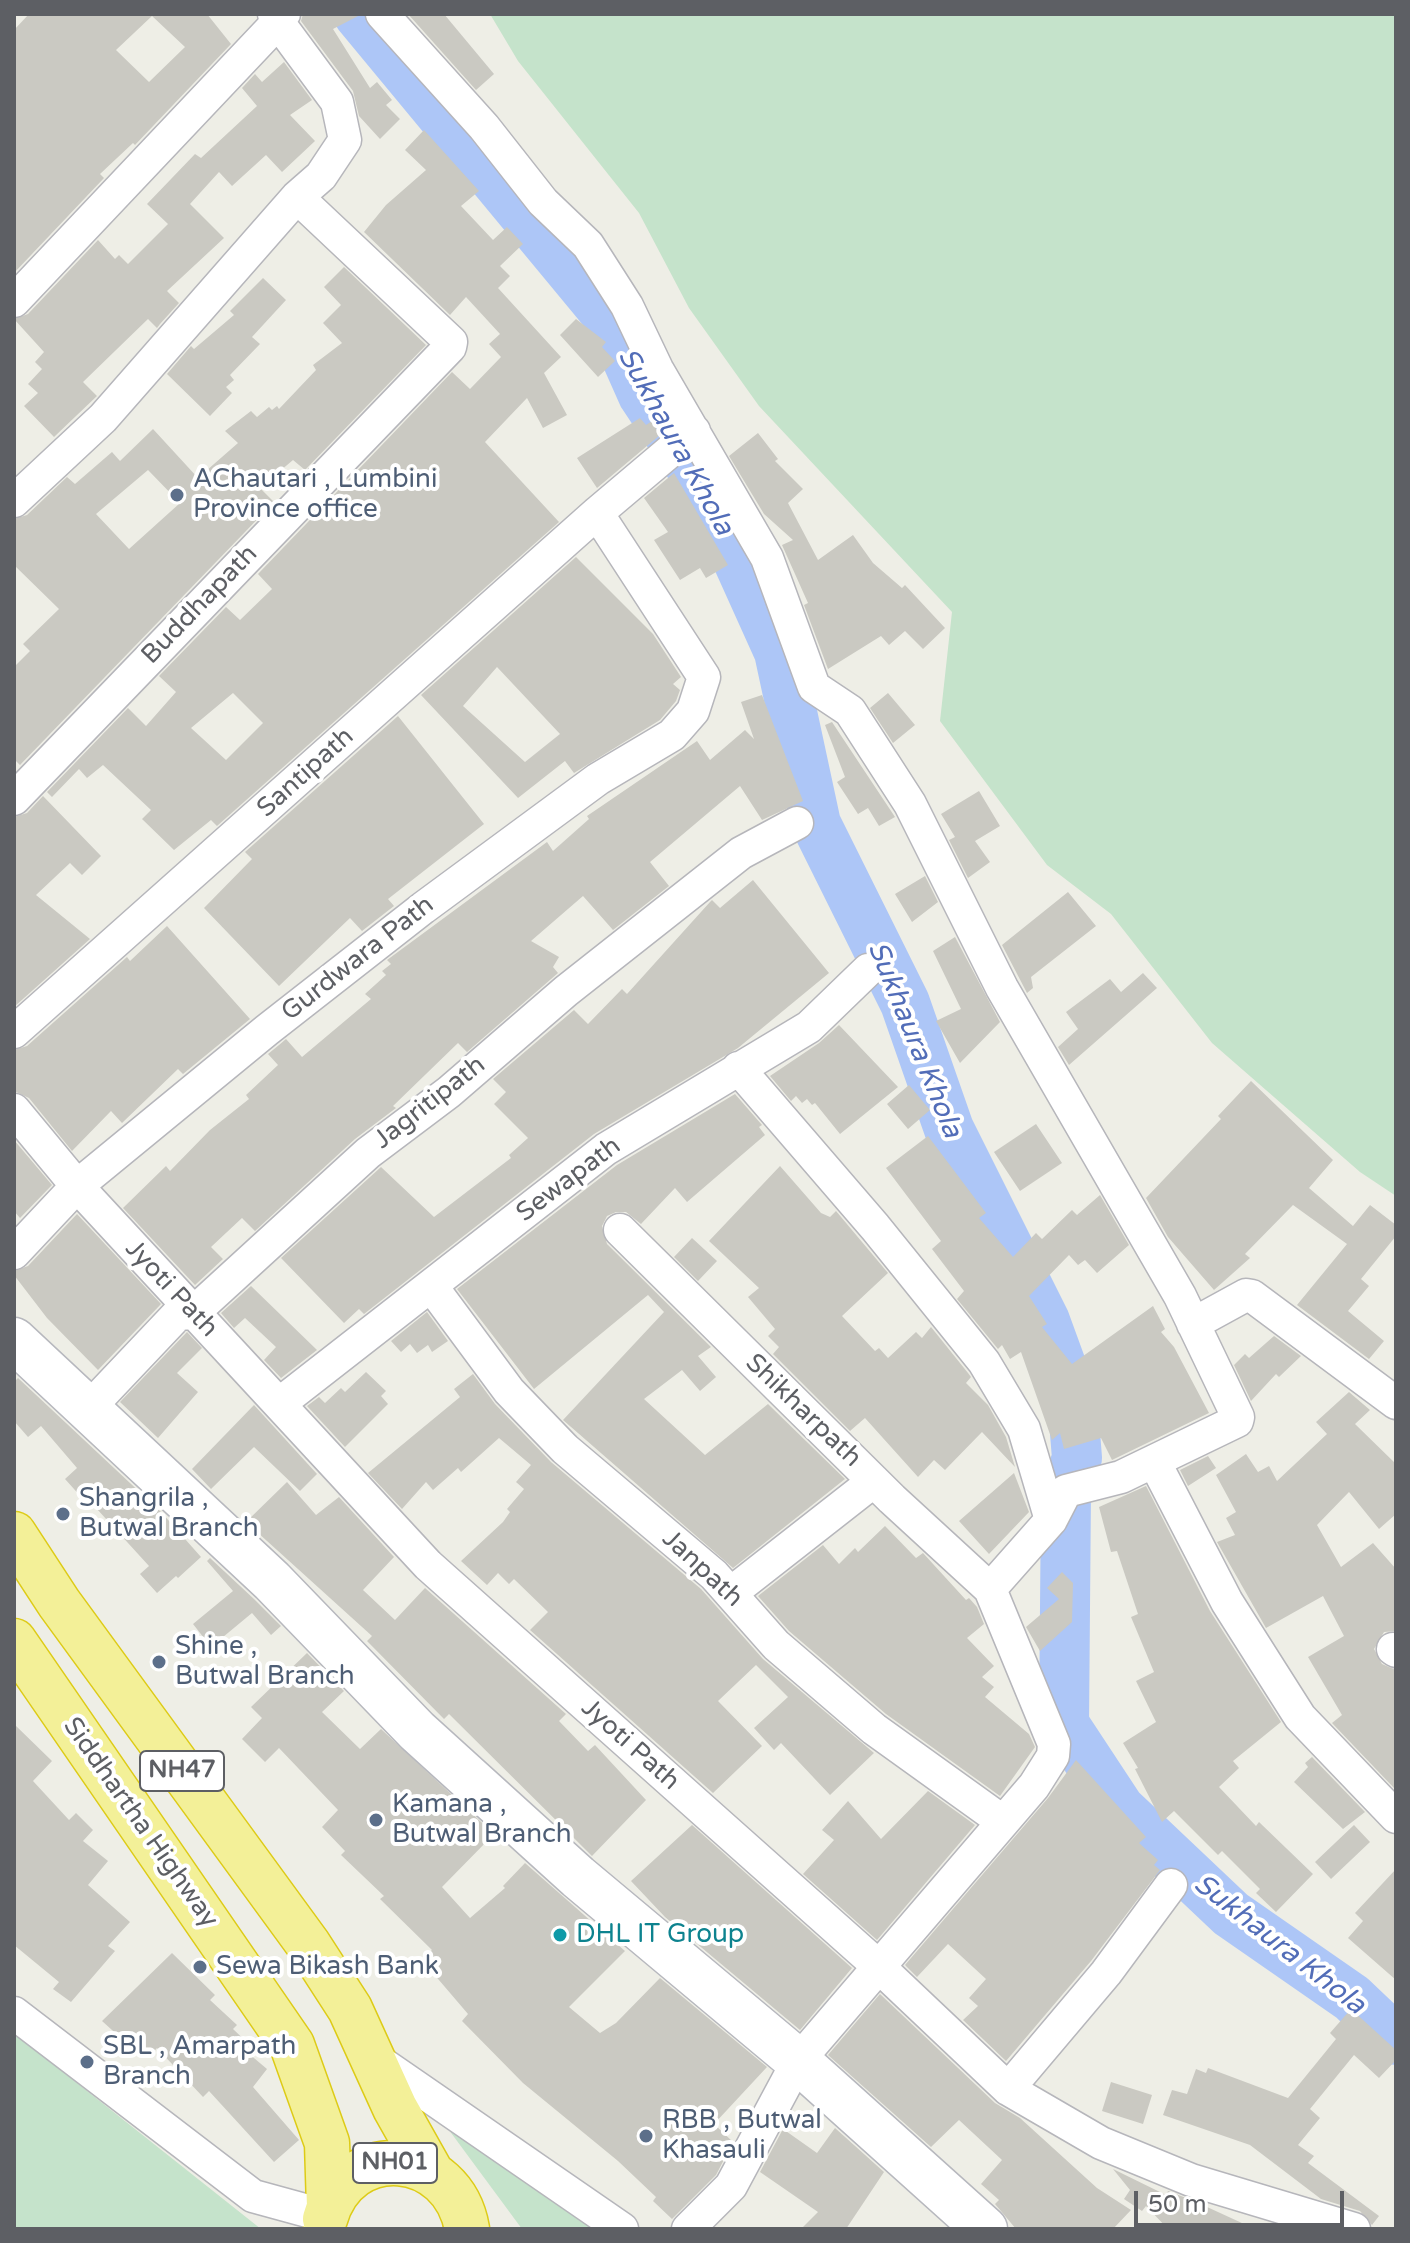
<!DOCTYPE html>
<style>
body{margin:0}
#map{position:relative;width:1410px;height:2243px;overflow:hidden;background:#eeeee6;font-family:"Varela Round",sans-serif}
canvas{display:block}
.frame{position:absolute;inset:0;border:16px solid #5d5f64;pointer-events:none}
.scale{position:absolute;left:1134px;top:2191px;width:210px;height:36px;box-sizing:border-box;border:4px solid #5d5f64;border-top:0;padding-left:10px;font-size:24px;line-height:28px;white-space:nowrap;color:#5d5f64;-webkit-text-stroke:6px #fff;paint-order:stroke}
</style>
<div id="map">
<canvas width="1410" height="2243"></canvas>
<div class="frame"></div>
<div class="scale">50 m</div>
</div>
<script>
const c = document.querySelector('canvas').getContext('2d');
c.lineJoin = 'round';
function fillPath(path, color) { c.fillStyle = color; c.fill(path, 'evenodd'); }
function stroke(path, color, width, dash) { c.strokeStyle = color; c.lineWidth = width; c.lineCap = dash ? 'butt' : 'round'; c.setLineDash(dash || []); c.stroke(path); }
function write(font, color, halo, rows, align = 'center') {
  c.font = font + ' "Varela Round",sans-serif'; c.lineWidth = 8; c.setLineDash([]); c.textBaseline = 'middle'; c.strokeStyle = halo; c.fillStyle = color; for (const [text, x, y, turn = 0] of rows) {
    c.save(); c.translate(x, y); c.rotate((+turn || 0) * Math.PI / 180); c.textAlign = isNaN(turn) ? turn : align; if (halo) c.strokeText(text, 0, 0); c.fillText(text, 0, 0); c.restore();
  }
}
fillPath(new Path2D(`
 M490,14H1396V1196L1360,1172L1212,1043L1111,914L1047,865L940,721L952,612L759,406L689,308L639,213L518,61Z
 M14,2033L261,2229H14Z
 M429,2103L620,2229H522Z`), '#c5e3cb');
stroke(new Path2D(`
 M358,14L608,316L643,395L706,490L779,652L816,824L905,1003L949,1129L1045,1321L1072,1395L1077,1458L1066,1491L1064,1724L1120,1809L1231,1914L1352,1998L1396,2040`), '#adc6f7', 50);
fillPath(new Path2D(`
 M29,14H207L231,44L135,145L133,143L100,174L104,178L14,273V30ZM152,16L185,47L149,82L116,50Z
 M303,14H362L333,29L370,88L377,82L392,100L386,105L400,119L380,139L359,116L353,91L301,21Z
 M408,14H444L494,74L476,90Z
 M284,62L312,100L290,115L315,141L282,172L266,155L232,186L219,172L190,204L224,238L167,291L179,303L160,324L157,328L148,319L83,382L97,396L54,437L24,406L38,393L28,384L42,369L35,362L44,352L14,319L28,314L98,240L115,259L119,255L128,264L168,224L147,204L195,154L201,158L257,106L242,88L255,74L262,82Z
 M424,130L479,191L461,206L493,240L507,227L523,244L500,266L510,276L498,288L561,357L544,373L567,415L543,428L527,398L485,442L559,522L217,826L211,820L174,850L142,819L151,810L103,765L87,778L79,769L52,797L47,792L128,708L146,726L176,692L159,676L226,607L240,620L272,589L258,574L452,372L470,389L501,357L489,344L500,334L466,297L450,315L364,232L386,205L426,170L405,150ZM233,693L263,723L226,760L191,728Z
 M344,267L426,345L305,470L293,460L260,488L274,502L20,765L14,759V667L30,651L23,644L59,609L14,565V519L27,515L67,477L75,484L112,452L120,461L153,429L198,478L238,443L225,431L251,411L257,417L269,407L272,410L277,406L279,409L316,370L313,365L342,343L323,323L341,305L324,287ZM148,470L180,503L129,549L96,514Z
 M263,278L286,300L252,337L260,344L230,375L234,380L226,387L232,393L210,416L167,374L191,346L194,349L234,315L230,311Z
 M576,319L606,342L602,347L615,361L598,377L560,335Z
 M640,418L646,425L652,421L660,435L597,488L577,458Z
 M758,433L778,459L775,461L803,489L788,503L818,560L853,535L873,563L902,588L905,585L945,628L923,649L905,631L889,645L881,636L828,669L804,605L808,603L782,545L793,540L764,514L729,456Z
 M674,473L728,565L706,578L700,568L680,580L654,540L668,532L644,498Z
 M576,557L653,634L681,677L673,684L680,690L676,701L660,720L574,773L565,761L518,798L421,695ZM497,667L560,734L525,762L463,706Z
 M888,693L915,725L893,743L870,708Z
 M762,695L803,801L762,820L740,786L650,862L669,886L613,930L583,896L531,941L559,957L553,967L558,973L467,1052L458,1043L393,1106L396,1108L355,1139L255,1231L242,1218L211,1247L223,1259L195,1285L123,1208L166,1166L170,1171L210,1130L249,1099L246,1095L278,1065L268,1054L279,1045L286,1039L302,1057L371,999L365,994L386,975L382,971L391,964L387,960L547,842L553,851L589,819L587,816L697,741L710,760L745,730L754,739L741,702Z
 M398,716L484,824L388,899L394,906L362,931L350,918L279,986L204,908L252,859L245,852Z
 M832,722L895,817L879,826L868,808L858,814L837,782L845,777L825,725Z
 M979,791L1000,826L975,841L990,862L968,878L949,840L955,837L941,814Z
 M43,796L101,856L82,875L70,863L36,895L90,939L14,1007V817L27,813Z
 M925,876L938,902L912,922L895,894Z
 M753,880L829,973L738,1048L594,1134L364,1314L359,1309L344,1323L281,1258L381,1167L434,1217L511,1158L509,1155L528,1138L494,1104L506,1092L493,1079L574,1010L588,1024L622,989L627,994L710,902L712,900L720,908Z
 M1068,892L1096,926L1031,977L1033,988L1027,993L1002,945Z
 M167,926L250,1019L183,1074L178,1069L122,1123L111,1111L72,1151L29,1098L14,1091V1050L27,1046L127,957L130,961Z
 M955,937L1000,1022L960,1063L936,1021L961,1009L933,951Z
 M1143,973L1157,988L1069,1065L1058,1047L1078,1029L1066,1012L1110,979L1121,992Z
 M839,1025L898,1087L840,1134L815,1103L812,1105L807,1099L802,1103L796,1096L791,1101L770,1076L819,1043Z
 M1251,1081L1333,1160L1309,1188L1353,1226L1370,1205L1396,1225V1236L1361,1279L1369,1286L1348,1311L1384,1341L1369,1359L1297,1305L1347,1244L1293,1205L1245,1254L1250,1258L1214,1290L1168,1237L1146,1198L1221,1119L1218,1116Z
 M909,1085L930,1110L908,1129L887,1104Z
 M735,1094L762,1125L759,1127L765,1135L687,1202L675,1188L641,1224L626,1212H616L607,1216L602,1226L607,1244L711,1347L698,1356L716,1377L700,1391L682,1370L644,1399L705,1455L768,1404L845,1479L733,1568L563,1420L664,1312L648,1295L534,1389L457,1289L617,1165Z
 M1036,1124L1062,1163L1020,1191L994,1152Z
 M928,1136L986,1213L979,1218L1013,1257L1036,1233L1042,1239L1072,1210L1077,1215L1100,1195L1129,1245L1097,1273L1085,1260L1078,1265L1069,1255L1029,1296L1047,1324L1042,1327L1072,1364L1153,1306L1165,1329L1161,1332L1174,1347L1209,1413L1112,1460L1101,1438L1064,1449L1060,1433L1052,1440L1021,1352L1010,1359L1002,1345L998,1349L957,1299L964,1291L932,1249L941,1241L886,1168Z
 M14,1140L52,1185L20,1218L14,1211Z
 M780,1166L821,1213L830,1217L836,1211L888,1273L842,1316L875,1351L879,1348L888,1358L916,1332L922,1338L931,1327L968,1373L971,1377L966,1383L988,1405L1006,1437L1015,1467L982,1432L945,1470L934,1460L918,1477L865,1418L850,1431L773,1354L779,1347L768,1336L775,1329L748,1297L759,1288L709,1241Z
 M77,1214L161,1304L98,1370L47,1318L14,1275V1271L28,1266Z
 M692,1238L717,1261L698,1281L674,1257Z
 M251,1286L317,1350L281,1378L264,1360L276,1347L245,1318L234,1328L221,1313Z
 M427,1312L448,1341L432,1352L428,1345L417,1353L410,1344L401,1352L391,1341Z
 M187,1332L202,1348L177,1373L198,1392L158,1438L120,1402Z
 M1274,1336L1301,1356L1279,1377L1276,1374L1251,1401L1234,1365L1245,1354L1249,1358Z
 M366,1372L386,1391L381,1396L388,1404L345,1447L307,1406L319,1397L325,1403L341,1388L345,1392Z
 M473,1374L495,1404L551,1462L701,1589L763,1659L874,1753L830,1795L781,1743L774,1750L754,1728L788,1697L756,1665L718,1701L762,1746L713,1793L530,1630L548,1612L514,1579L509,1584L498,1573L487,1585L461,1561L503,1522L510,1512L507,1509L524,1489L516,1482L531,1465L499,1438L461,1472L458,1468L433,1490L426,1482L402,1509L368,1473L460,1397L454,1389Z
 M18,1378L162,1513L201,1557L178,1578L176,1576L157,1593L140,1574L149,1566L86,1497L83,1499L65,1479L77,1468L41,1426L28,1437L14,1421V1382Z
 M1349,1392L1370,1410L1355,1424L1396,1464V1514L1379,1529L1349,1492L1317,1525L1341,1567L1373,1543L1396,1569V1631L1384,1632L1374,1649L1382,1664L1396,1670L1394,1788L1332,1723L1342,1715L1308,1657L1344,1636L1323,1596L1266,1628L1217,1542L1235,1535L1226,1518L1236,1512L1216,1475L1246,1454L1258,1472L1269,1466L1277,1481L1327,1434L1316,1422Z
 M254,1405L317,1474L300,1491L254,1447L211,1489L192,1469Z
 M1208,1456L1216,1468L1188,1486L1180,1470Z
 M1014,1473L1029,1512L989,1554L959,1521Z
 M287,1482L316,1515L339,1497L394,1557L363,1590L395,1620L425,1588L566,1714L559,1721L588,1751L595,1745L646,1800L592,1856L449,1714L444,1719L367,1641L372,1636L246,1522Z
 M1146,1486L1210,1611L1281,1722L1233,1761L1239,1768L1219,1787L1256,1826L1259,1822L1313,1874L1276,1912L1256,1893L1260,1889L1222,1851L1218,1855L1174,1811L1162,1822L1135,1769L1138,1768L1123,1743L1156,1722L1136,1681L1154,1672L1131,1617L1138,1614L1117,1551L1111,1552L1099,1507Z
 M885,1526L916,1558L923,1553L966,1600L969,1598L977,1607L984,1624L967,1638L994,1666L982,1677L994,1687L985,1697L1029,1734L1035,1747L1000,1796L886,1714L789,1631L758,1596L823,1545L839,1564L855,1548L858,1552Z
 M210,1558L254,1599L281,1626L271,1635L252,1613L211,1647L193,1624L233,1591L207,1561Z
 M1062,1572L1073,1583L1072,1622L1040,1651L1026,1627L1059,1599L1047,1588Z
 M307,1653L344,1691L322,1712L360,1749L381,1729L494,1834L442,1887L470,1918L505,1888L503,1886L525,1863L625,1951L569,2007L600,2033L616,2023L660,1978L767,2067L714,2124L733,2142L716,2175L672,2219L653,2201L656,2197L618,2161L523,2083L462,2021L468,2014L421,1959L432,1950L380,1899L384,1896L341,1855L345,1851L322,1827L338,1810L279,1748L265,1762L242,1739L262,1718L251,1707Z
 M14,1724L52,1761L33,1781L69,1820L76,1813L93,1830L83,1841L108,1861L88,1885L130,1922L108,1946L115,1951L71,2002L53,1989L59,1982L14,1945Z
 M1312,1757L1365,1812L1343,1829L1294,1782L1308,1767L1305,1763Z
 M1076,1760L1146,1837L1139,1843L1158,1860L1154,1865L1160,1870L1091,1961L1006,2061L963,2020L978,2006L969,1998L986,1979L948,1944L917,1977L905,1965L1048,1798Z
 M928,1791L975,1825L877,1940L803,1874L834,1840L822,1830L848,1801L881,1839Z
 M692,1825L852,1968L800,2030L665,1917L631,1881Z
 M1354,1825L1370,1842L1331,1879L1315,1862Z
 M1396,1869V1980L1348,1938L1363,1921L1355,1913Z
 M172,1953L215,1995L210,2000L237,2025L233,2029L253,2048L248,2053L267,2069L253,2087L299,2140L274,2162L209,2091L203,2097L157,2048L149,2057L135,2045L132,2048L102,2021Z
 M880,1994L995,2103L1020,2118L1097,2188L1131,2210L1113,2229H1016L995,2204L999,2200L981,2184L1002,2160L959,2120L931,2147L828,2055Z
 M1351,2009L1396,2050V2060L1379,2078L1354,2055L1310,2109L1320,2118L1298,2145L1314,2156L1308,2163L1379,2216L1372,2225L1360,2211L1321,2199L1250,2145L1163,2115L1172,2090L1187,2094L1196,2069L1206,2073L1208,2068L1288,2098L1336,2039L1330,2033Z
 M1111,2082L1152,2095L1143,2124L1102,2111Z
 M835,2128L884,2172L846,2229H801L818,2212L760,2172L783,2129L817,2153Z
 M1113,2169L1166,2195L1168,2191L1194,2201L1255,2229H1168L1146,2206L1142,2211L1124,2199L1130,2190Z`), '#cac9c2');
const street = new Path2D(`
 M382,14L484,127L543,202L588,245L627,306L657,369L767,558L814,687L850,711L910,804L1002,988L1180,1296L1238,1417L1237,1421L1121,1477L1066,1491L1051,1520L990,1589L1054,1744L1053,1756L1034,1786L798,2061L731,2186L688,2229
 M14,301L278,22L274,14
 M14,501L103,418L297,197L321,176L345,140L337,102L278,22L284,14
 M14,799L450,347L451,342L297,197
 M14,1032L597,513L694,431
 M738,1068L875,1227L984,1362L1024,1429L1051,1520
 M14,1110L77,1186L428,1565L877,1965L1008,2089L1101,2143L1191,2180L1354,2229
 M620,1230L892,1499L990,1589
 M14,1253L77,1186L267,1030L423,908L598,779L672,735L693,711L704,677L597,513
 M432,1287L509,1391L565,1449L714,1575L776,1645L874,1729L1002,1821
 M1193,1324L1246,1295L1252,1296L1396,1403
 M279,1404L606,1149L809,1027L868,970
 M88,1409L178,1314L193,1313L368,1153L449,1092L566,991L741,853L797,823
 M1154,1461L1227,1602L1300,1717L1396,1817
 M731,1593L874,1481
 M1393,1649L1396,1651
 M14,2013L253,2196L326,2216
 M374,2058L622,2229
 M1008,2089L1106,1973L1171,1885`);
const secondary = new Path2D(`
 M14,1340L272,1581L417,1731L578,1877L798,2061L985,2229`);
const highway = new Path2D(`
 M14,1534L59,1603L308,1944L350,2009L395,2108L431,2172
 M14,1641L292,2045L327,2143L329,2207
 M325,2219C348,2138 453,2148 467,2229`);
stroke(street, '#b6b6bb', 35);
stroke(secondary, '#b7b8be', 47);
stroke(highway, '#ddcb17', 47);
stroke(street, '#fff', 32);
stroke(secondary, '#fff', 44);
stroke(highway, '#f3f098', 44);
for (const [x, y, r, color] of [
 [177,495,8,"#5c6f8a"],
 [63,1514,8,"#5c6f8a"],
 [159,1662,8,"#5c6f8a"],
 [376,1820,8,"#5c6f8a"],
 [560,1935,8,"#0f9aa8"],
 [200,1967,8,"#5c6f8a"],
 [87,2062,8,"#5c6f8a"],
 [646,2136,8,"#5c6f8a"]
]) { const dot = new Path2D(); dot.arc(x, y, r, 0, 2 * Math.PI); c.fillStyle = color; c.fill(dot); stroke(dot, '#fff', 3); }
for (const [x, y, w] of [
 [182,1771,84],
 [395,2163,84]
]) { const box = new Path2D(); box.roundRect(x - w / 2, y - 20, w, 40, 6); c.fillStyle = '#fff'; c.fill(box); stroke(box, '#5d5f64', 2); }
write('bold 24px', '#5d5f64', null, [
 ["NH47",182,1771],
 ["NH01",395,2163]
]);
write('26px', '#4e5e75', '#fff', [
 ["AChautari , Lumbini",193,480],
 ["Province office",193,510],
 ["Shangrila ,",79,1499],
 ["Butwal Branch",79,1529],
 ["Shine ,",175,1647],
 ["Butwal Branch",175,1677],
 ["Kamana ,",392,1805],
 ["Butwal Branch",392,1835],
 ["Sewa Bikash Bank",216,1967],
 ["SBL , Amarpath",103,2047],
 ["Branch",103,2077],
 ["RBB , Butwal",662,2121],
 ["Khasauli",662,2151]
], 'left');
write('26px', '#5d5f64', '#fff', [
 ["Buddhapath",200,605,-46],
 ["Santipath",306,773,-42],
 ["Gurdwara Path",358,959,-38],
 ["Jagritipath",430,1103,-38],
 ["Sewapath",569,1180,-37],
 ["Jyoti Path",171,1289,47],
 ["Shikharpath",803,1411,44],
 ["Janpath",702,1569,43],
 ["Jyoti Path",630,1745,42],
 ["Siddhartha Highway",140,1823,55]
]);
write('26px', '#0d838f', '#fff', [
 ["DHL IT Group",576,1935]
], 'left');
write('italic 28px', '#526db8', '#fff', [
 ["Sukhaura Khola",675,442,61],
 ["Sukhaura Khola",914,1040,68],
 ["Sukhaura Khola",1279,1945,38]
]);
</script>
